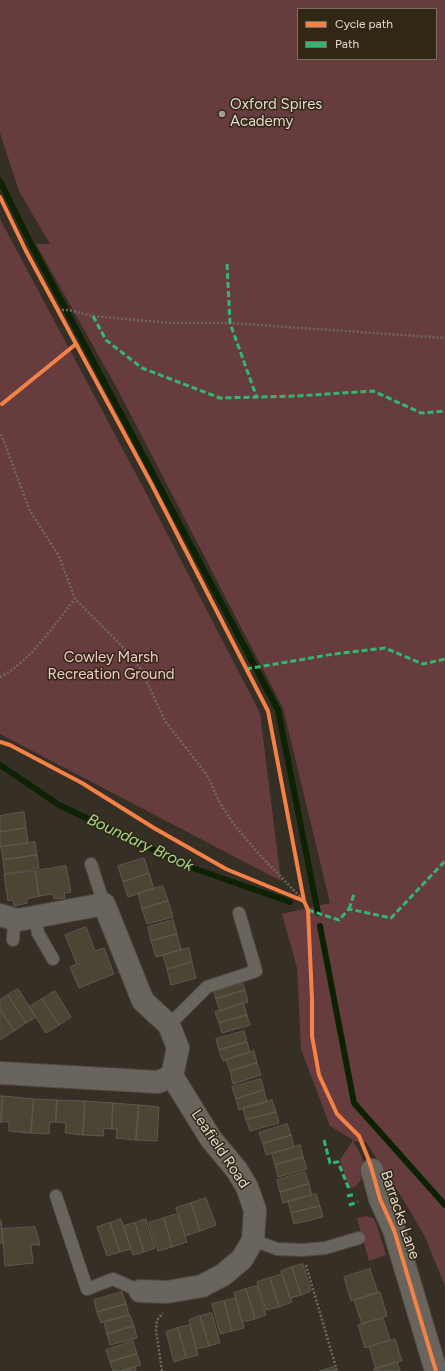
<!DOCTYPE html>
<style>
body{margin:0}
#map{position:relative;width:445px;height:1371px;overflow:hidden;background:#362f25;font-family:Figtree,sans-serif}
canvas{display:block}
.legend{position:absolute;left:297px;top:8px;width:140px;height:52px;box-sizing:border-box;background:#322615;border:1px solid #786e5f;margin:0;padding:5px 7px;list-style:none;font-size:12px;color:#e1dacf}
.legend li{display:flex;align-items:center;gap:8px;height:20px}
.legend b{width:20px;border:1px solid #786e5f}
</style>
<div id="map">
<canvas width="445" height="1371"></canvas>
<ul class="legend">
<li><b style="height:5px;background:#f48246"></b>Cycle path</li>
<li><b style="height:5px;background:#33b770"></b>Path</li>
</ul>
</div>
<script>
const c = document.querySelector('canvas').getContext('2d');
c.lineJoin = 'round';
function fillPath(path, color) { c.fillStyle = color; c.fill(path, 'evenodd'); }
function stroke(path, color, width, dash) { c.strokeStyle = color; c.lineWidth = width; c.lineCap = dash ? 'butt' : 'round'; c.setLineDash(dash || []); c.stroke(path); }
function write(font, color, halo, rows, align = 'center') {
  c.font = font + ' Figtree,sans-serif'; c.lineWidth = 3; c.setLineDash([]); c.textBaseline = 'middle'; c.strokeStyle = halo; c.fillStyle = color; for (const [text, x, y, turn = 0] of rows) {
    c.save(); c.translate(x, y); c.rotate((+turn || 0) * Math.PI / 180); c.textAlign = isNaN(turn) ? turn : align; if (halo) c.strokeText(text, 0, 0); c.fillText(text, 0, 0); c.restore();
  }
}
fillPath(new Path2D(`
 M0,0H445V1286L425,1237L404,1201L366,1142L353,1141L360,1153L365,1166L361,1172V1180L356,1186L349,1189L340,1160L353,1140L330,1126L301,1049L297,968L282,914L330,903L283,708L119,392L36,244H50L19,191L0,133ZM298,9H436V59H298Z
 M0,219L144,489L260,713L281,881L0,734Z
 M366,1216L373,1218L376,1223L386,1255L369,1261L357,1218Z`), '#663c3e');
stroke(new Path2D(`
 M0,181L31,244L278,710L318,913
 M0,765L59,805L190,867L290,902
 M320,926L354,1103L445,1205`), '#0c2203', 6);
const building = new Path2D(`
 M24,812L26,828L0,832V816Z
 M26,828L28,843L0,847V832Z
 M35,842L37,855L3,860L1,847Z
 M37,855L39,868L5,874L3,860Z
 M144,858L149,873L123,882L118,866Z
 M66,866L71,892L64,893L65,898L54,899L53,894L39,896L35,871Z
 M35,871L39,896L27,899V903L14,906L13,900L8,901L4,875Z
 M149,873L154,889L128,897L123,882Z
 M163,886L168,901L142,909L138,893Z
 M168,901L173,917L147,924L142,909Z
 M173,920L177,934L151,941L148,927Z
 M86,927L95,951L104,948L114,974L79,988L70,967L77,964L65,935Z
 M177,934L181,950L156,957L151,941Z
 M189,948L192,962L167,969L163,955Z
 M192,962L196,978L171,985L167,969Z
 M241,977L245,990L216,999L212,986Z
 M18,989L36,1017L26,1023L8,995Z
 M245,990L248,1002L220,1011L216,999Z
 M55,991L71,1017L59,1025L42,999Z
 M8,995L26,1023L14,1031L0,1009V1000Z
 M42,999L59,1025L46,1033L29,1007Z
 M243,1003L247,1015L219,1023L215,1012Z
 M0,1009L14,1031L0,1040Z
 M247,1015L250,1025L222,1033L219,1023Z
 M244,1031L247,1042L219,1050L216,1039Z
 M247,1042L250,1052L223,1061L219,1050Z
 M254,1051L257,1063L230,1071L226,1060Z
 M257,1063L261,1075L233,1084L230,1071Z
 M261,1079L264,1090L236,1099L232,1087Z
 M264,1090L267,1102L239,1110L236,1099Z
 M0,1096H3L1,1122H0Z
 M3,1096L34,1099L31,1133L9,1131V1122H1Z
 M34,1099L57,1100L56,1122H50L49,1134L31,1133Z
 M57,1100L85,1101L83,1135L65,1133L66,1123L56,1122Z
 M272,1100L276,1112L246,1120L243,1108Z
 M85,1101L113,1103L112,1129L104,1128L103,1136L83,1135Z
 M113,1103L139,1105L136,1140L116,1138L117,1129H112Z
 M139,1105L159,1107L157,1141L136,1140Z
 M276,1112L279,1123L250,1131L246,1120Z
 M287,1124L291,1135L263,1144L259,1133Z
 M291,1135L294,1147L266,1155L263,1144Z
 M300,1145L303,1157L275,1165L272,1154Z
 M303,1157L307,1169L278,1177L275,1165Z
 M305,1172L309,1184L280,1192L277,1180Z
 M309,1184L312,1195L283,1203L280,1192Z
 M316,1194L320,1206L291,1213L288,1201Z
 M206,1198L216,1225L200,1231L191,1203Z
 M191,1203L200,1231L185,1236L176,1208Z
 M320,1206L323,1217L294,1224L291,1213Z
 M178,1214L187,1242L172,1247L164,1218Z
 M164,1218L172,1247L158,1251L149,1223Z
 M121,1219L131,1249L120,1252L110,1223Z
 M146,1219L155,1248L144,1252L135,1223Z
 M0,1220H1L3,1243H0Z
 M110,1223L120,1252L107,1256L97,1227Z
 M135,1223L144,1252L133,1255L124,1226Z
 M35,1227L40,1245H31L33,1263L5,1266L2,1229Z
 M303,1264L311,1291L301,1295L292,1267Z
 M292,1267L301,1295L290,1298L281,1271Z
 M370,1269L378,1293L351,1301L344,1277Z
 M282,1274L292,1302L279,1307L270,1278Z
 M270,1278L279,1307L266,1310L257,1282Z
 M257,1286L266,1315L255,1319L246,1289Z
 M246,1289L255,1319L242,1322L234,1293Z
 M122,1292L126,1304L97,1312L94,1300Z
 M380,1292L387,1316L362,1324L354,1300Z
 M236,1298L244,1328L232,1331L224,1301Z
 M224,1301L232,1331L220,1334L212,1304Z
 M126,1304L129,1315L101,1323L97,1312Z
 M212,1313L220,1343L209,1346L200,1316Z
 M129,1315H130L134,1326L107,1334L104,1322Z
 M200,1316L209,1346L196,1349L189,1320Z
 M383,1318L390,1340L365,1348L358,1325Z
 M190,1325L198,1355L186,1358L178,1328Z
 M134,1326L137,1338L110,1345L107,1334Z
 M178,1328L186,1358L174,1362L166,1332Z
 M395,1339L402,1361L376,1369L369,1347Z
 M133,1341L137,1354L110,1362L106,1350Z
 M137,1354L141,1365L121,1371H113L110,1362Z
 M397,1362L400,1371H374V1369Z
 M135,1367L136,1371H121Z
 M334,1367L335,1371H320Z`);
fillPath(building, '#4a4633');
stroke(building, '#5c5950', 1);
const service = new Path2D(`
 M91,864L104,904
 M35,917L38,933L53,959
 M13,940L14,919
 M169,1025L207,987L256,971L239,913
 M56,1196L87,1289L113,1279L140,1291
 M253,1240L277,1249L302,1250L325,1248L359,1238`);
const minor = new Path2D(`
 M0,915L18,920L104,904L143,1001L169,1025L178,1048L172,1076
 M0,1073L158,1082L172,1076L211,1139L236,1169L247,1187L255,1210L253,1240L242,1259L223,1275L202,1286L167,1292L140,1291
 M372,1170L380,1199L394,1230L436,1371`);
stroke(service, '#504a41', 14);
stroke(minor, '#504a41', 24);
stroke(new Path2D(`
 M58,310H69L93,316L170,323H230L445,338
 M1,434L30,511L59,556L75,599L122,646L141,669L165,721L207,775L220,803L235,826L258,853L304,901
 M0,677C30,662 54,625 75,599
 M306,1265L337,1371
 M162,1371L156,1330L157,1320L163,1313`), '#6d6962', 2.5, [2, 2]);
stroke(service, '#69655c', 12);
stroke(minor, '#69655c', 22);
stroke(new Path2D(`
 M227,264L230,323L257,398
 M93,316L106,340L142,368L220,398L297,396L373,391L421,413L445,411
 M246,669L334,654L385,648L423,664L445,659
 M349,909L354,894
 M308,910L339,920L349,909L391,918L445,861
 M324,1140L330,1163L338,1162L349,1189
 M347,1196L356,1194
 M349,1205L358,1202`), '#33b770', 3, [6, 3]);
stroke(new Path2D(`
 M0,197L26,251L152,485L268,711L304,901L308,910L312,999V1036L319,1075L337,1114L359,1136L368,1158L372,1170L380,1199L394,1230L436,1371
 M2,404L76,344
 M0,742L10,745L82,783L154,828L226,869L304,901`), '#f48246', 4);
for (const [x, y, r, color] of [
 [222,114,4,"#a59e94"]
]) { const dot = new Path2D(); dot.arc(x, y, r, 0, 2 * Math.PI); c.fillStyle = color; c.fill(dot); stroke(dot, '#322615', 1.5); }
write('15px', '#e1dacf', '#322615', [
 ["Oxford Spires",230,105],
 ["Academy",230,122]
], 'left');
write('15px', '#f2c8c9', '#322615', [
 ["Cowley Marsh",111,658],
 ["Recreation Ground",111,675]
]);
write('15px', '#e1dacf', '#322615', [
 ["Leafield Road",220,1149,56],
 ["Barracks Lane",400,1215,71]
]);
write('italic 16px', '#a2d887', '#322615', [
 ["Boundary Brook",140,843,25]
]);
</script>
